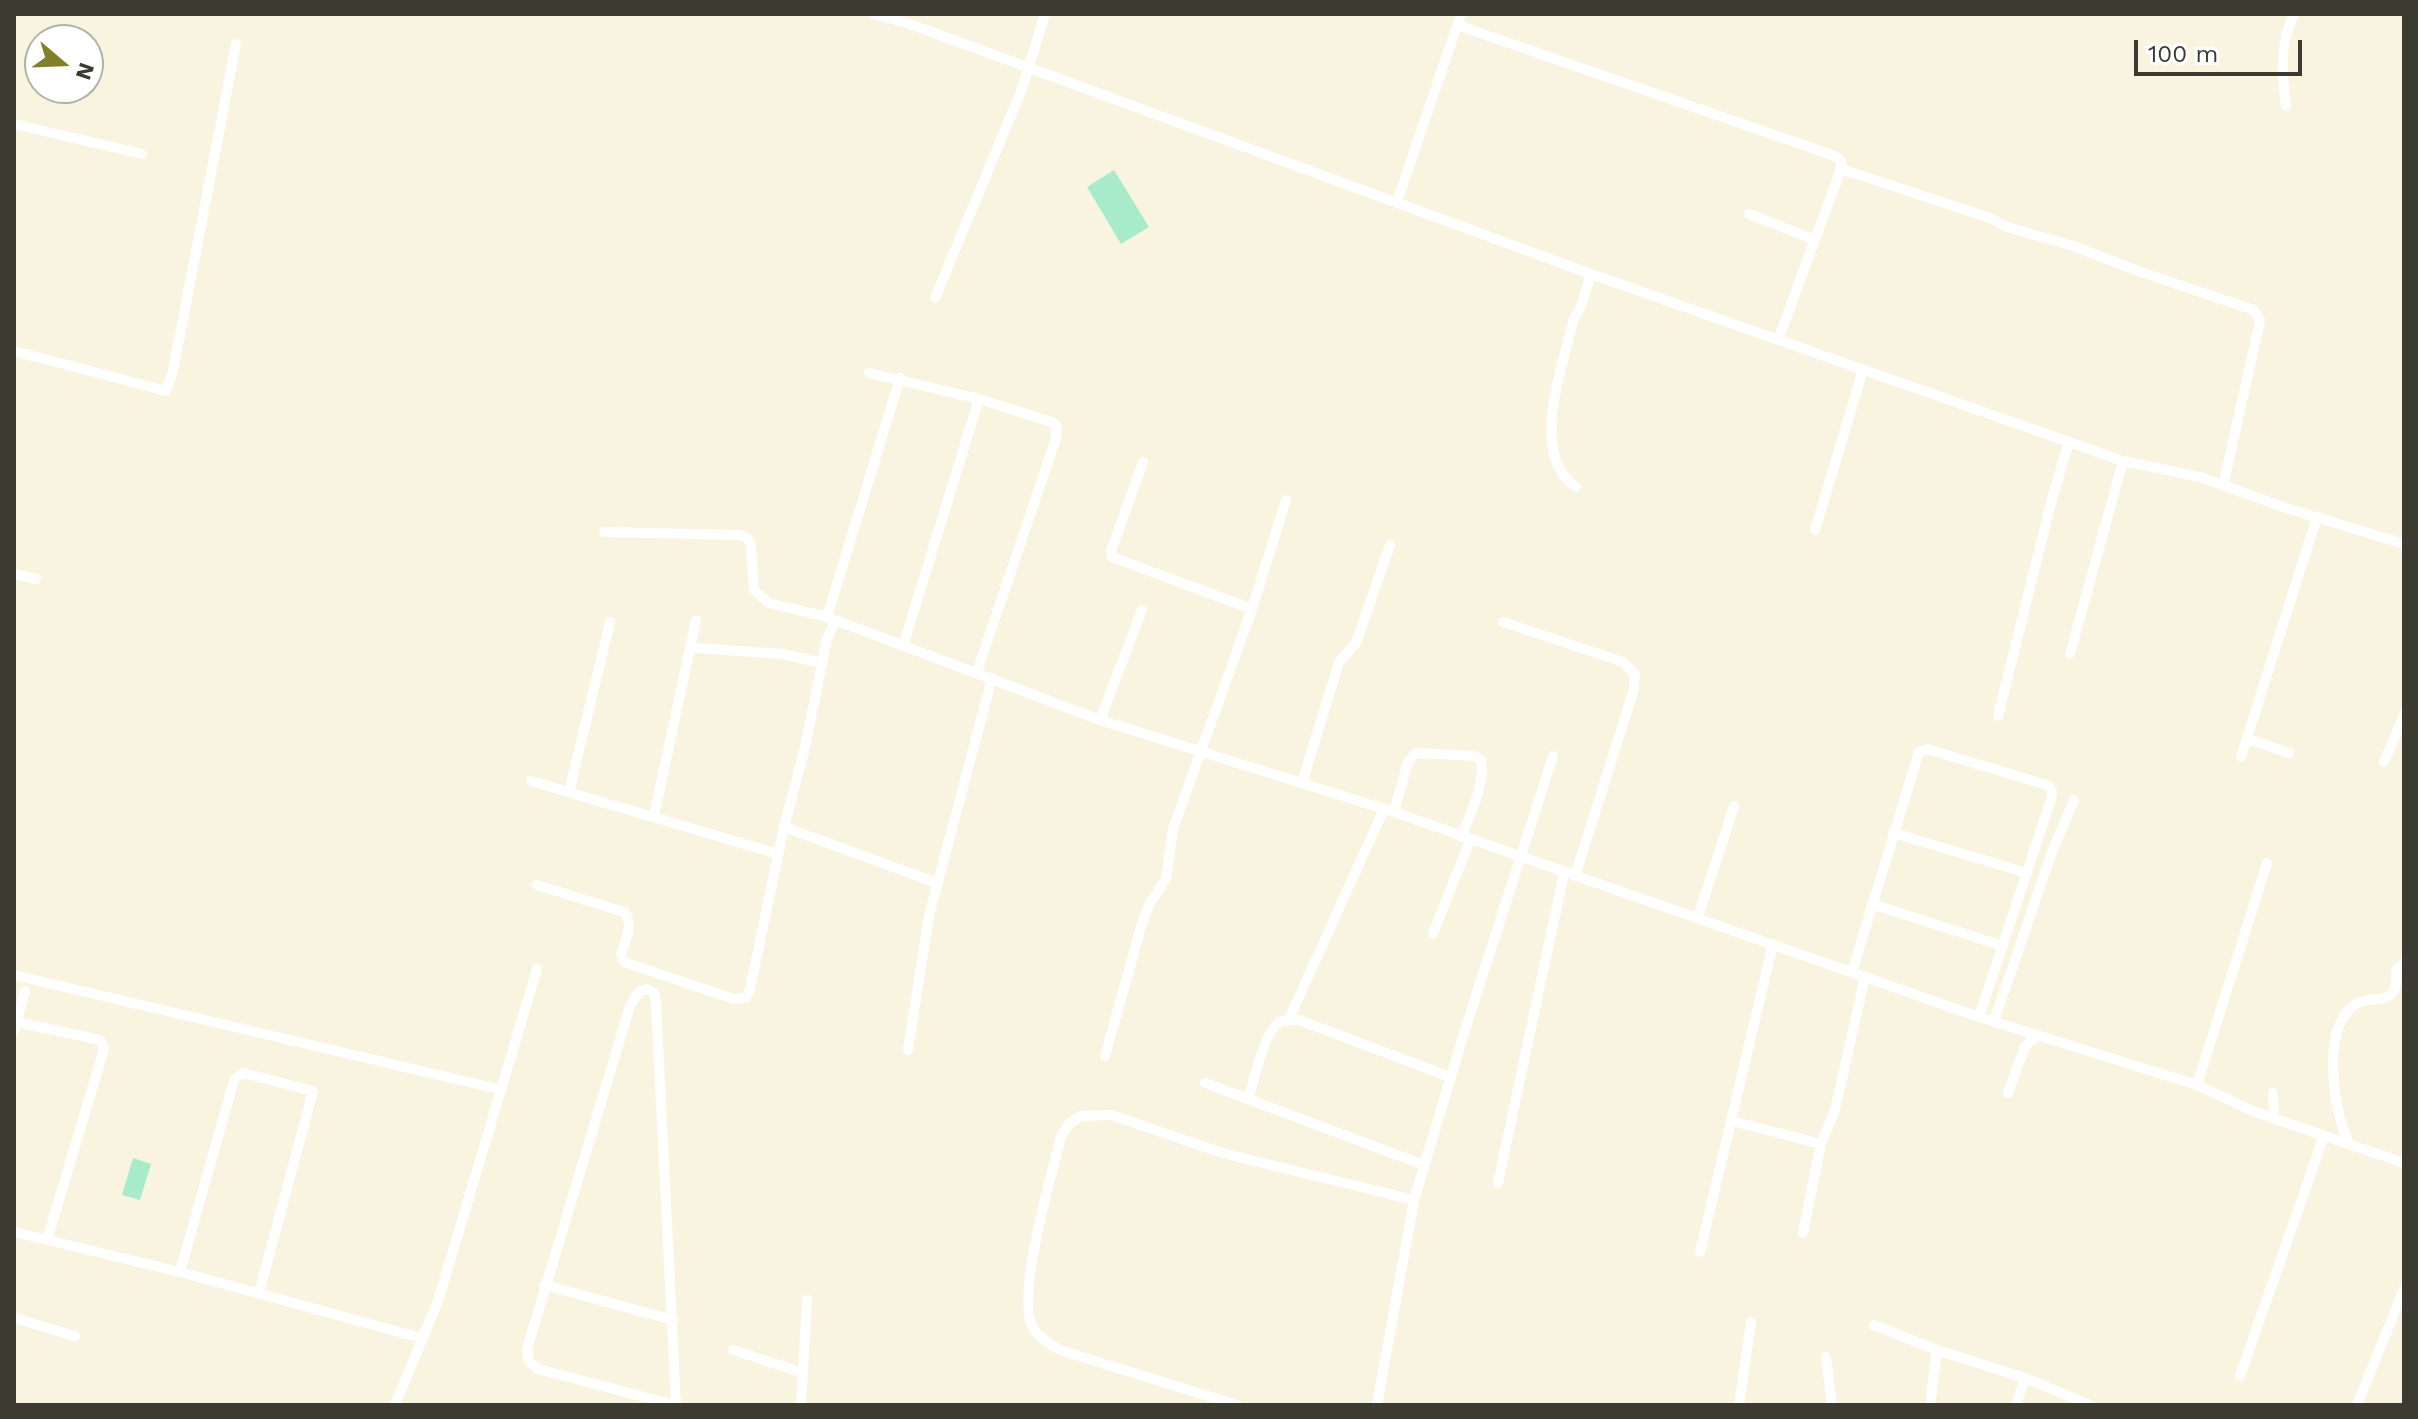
<!DOCTYPE html>
<style>
body{margin:0}
#map{position:relative;width:2418px;height:1419px;overflow:hidden;background:#f8f4df;font-family:"Work Sans",sans-serif}
canvas{display:block}
.frame{position:absolute;inset:0;border:16px solid #3c3b32;pointer-events:none}
.north{position:absolute;left:24px;top:24px;width:80px;height:80px;box-sizing:border-box;background:#fff;border:2px solid #b1b1ad;border-radius:50%;rotate:109deg;font-size:22px;font-weight:700;line-height:32px;text-align:center;color:#3c3b32}
.north::after{content:'';display:block;margin:auto;width:28px;height:36px;background:#828028;clip-path:polygon(50% 0,100% 100%,50% 72%,0 100%)}
.scale{position:absolute;left:2134px;top:40px;width:168px;height:36px;box-sizing:border-box;border:4px solid #3c3b32;border-top:0;padding-left:10px;font-size:24px;line-height:28px;white-space:nowrap;color:#3c3b32;-webkit-text-stroke:6px #fff;paint-order:stroke}
</style>
<div id="map">
<canvas width="2418" height="1419"></canvas>
<div class="frame"></div>
<div class="north">N</div>
<div class="scale">100 m</div>
</div>
<script>
const c = document.querySelector('canvas').getContext('2d');
c.lineJoin = 'round';
function fillPath(path, color) { c.fillStyle = color; c.fill(path, 'evenodd'); }
function stroke(path, color, width, dash) { c.strokeStyle = color; c.lineWidth = width; c.lineCap = dash ? 'butt' : 'round'; c.setLineDash(dash || []); c.stroke(path); }
fillPath(new Path2D(`
 M1114,170L1149,227L1121,244L1087,187Z
 M133,1158L151,1164L140,1200L122,1195Z`), '#a7ebca');
stroke(new Path2D(`
 M874,14L907,23L1591,274L2123,461L2200,477L2283,507L2404,544
 M1457,25L1835,156L1841,161V169L1990,218L2007,227L2073,246L2141,272L2254,310L2260,321L2223,486
 M2286,106C2282,75 2279,44 2294,14
 M14,124L142,154
 M1397,202L1461,14
 M1749,214L1815,240
 M935,298L1022,89L1045,14
 M1778,340L1841,169
 M14,351L166,391L173,371L236,44
 M869,373L979,399L1052,422L1057,426L1056,438L977,672
 M1143,462L1111,551L1112,557L1252,609
 M1576,487C1528,454 1563,368 1573,321L1581,306L1591,274
 M1815,530L1863,370
 M604,532L740,535L747,538L751,544L754,590L769,603L827,617L1100,720L1394,812L1979,1017L2197,1085L2255,1112L2404,1163
 M14,574L36,579
 M827,617L900,378
 M1503,622L1623,662L1635,674L1634,689L1575,876
 M903,646L979,399
 M696,648L782,654L822,663
 M2070,654L2123,461
 M1998,716L2053,495L2069,442
 M1100,720L1142,610
 M2248,739L2289,753
 M2241,757L2317,517
 M2384,762L2404,715
 M531,781L778,854
 M1302,783L1339,662L1356,643L1390,545
 M569,792L610,622
 M1394,812L1408,762L1416,753L1474,756L1481,760C1486,784 1469,815 1462,837
 M654,816L696,620
 M784,827L937,883
 M1893,833L2027,873
 M537,885L624,912C635,924 625,940 621,954L624,962L734,999L746,998L750,989L784,827L805,747L827,639L836,620
 M1872,904L2003,946
 M1698,917L1734,806
 M1433,934L1470,840
 M1852,972L1919,752L1927,749L2047,785L2052,790V796L1979,1017
 M14,975L502,1090
 M1289,1019L1384,809
 M1994,1021L2052,852L2074,800
 M16,1022L100,1040L104,1049L47,1240
 M14,1031L25,991
 M908,1050L929,916L992,678
 M1105,1056L1143,920L1150,903L1166,879L1173,829L1252,609L1286,500
 M1205,1083L1424,1165
 M2197,1085L2267,863
 M2008,1093L2025,1046L2037,1036
 M2273,1093L2274,1118
 M1248,1099C1254,1081 1264,1031 1280,1022C1286,1019 1292,1020 1299,1020L1450,1077
 M1732,1121L1821,1144
 M2349,1144C2334,1112 2321,1033 2352,1007C2371,990 2400,1013 2396,970L2404,963
 M1498,1183L1564,873
 M14,1232L180,1272L421,1338
 M1803,1233L1821,1144L1835,1110L1865,977
 M1700,1252L1773,944
 M180,1272L234,1080L243,1073L313,1091L259,1293
 M544,1285L673,1320
 M14,1318L75,1336
 M1874,1325L1937,1350L2025,1378L2090,1405
 M733,1350L803,1373
 M1826,1357L1832,1405
 M2240,1376L2324,1136
 M395,1405L438,1301L537,969
 M675,1405L538,1369L529,1361L527,1349L630,1006L639,992L647,989L654,993L656,1003L676,1405
 M801,1405L807,1300
 M1237,1405L1063,1351C1052,1346 1040,1339 1033,1328C1015,1297 1052,1174 1061,1137L1069,1124L1081,1116L1111,1115L1226,1154L1414,1200
 M1377,1405L1414,1200L1464,1033L1553,756
 M1739,1405L1751,1322
 M1930,1405L1937,1350
 M2016,1405L2025,1378
 M2357,1405L2404,1289`), '#fff', 10);
</script>
